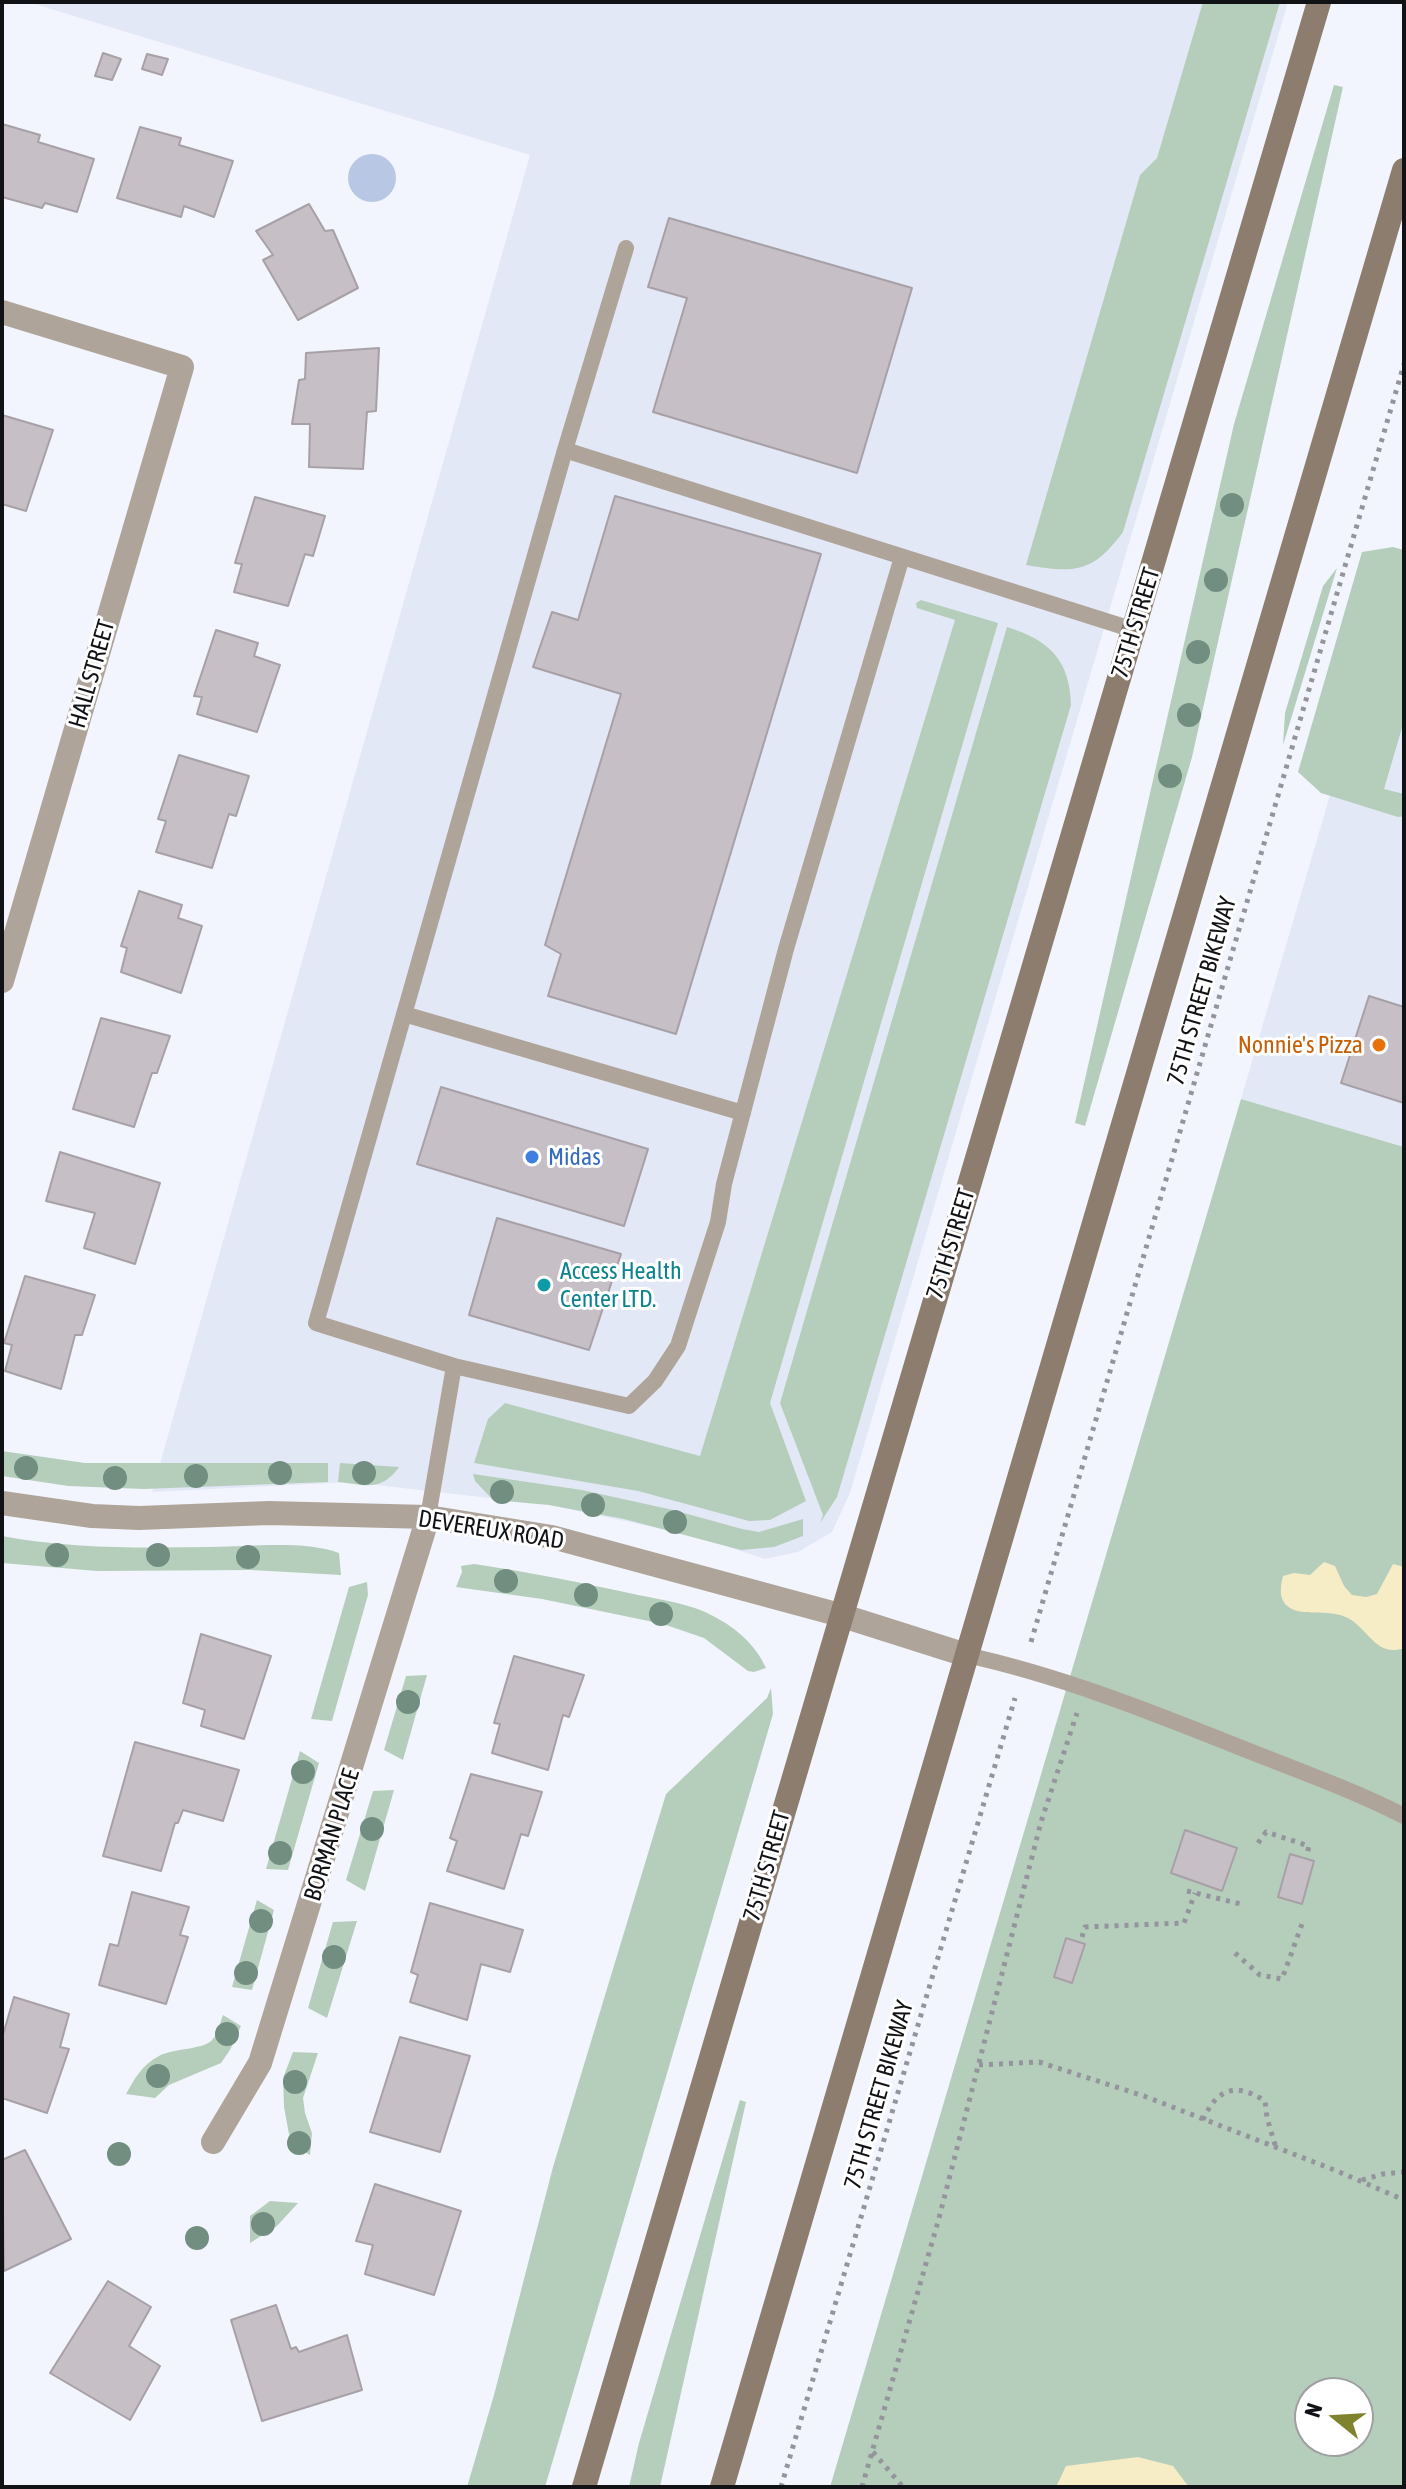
<!DOCTYPE html>
<style>
body{margin:0}
#map{position:relative;width:1406px;height:2489px;overflow:hidden;background:#f3f5fe;font-family:"Asap Condensed",sans-serif}
canvas{display:block}
.frame{position:absolute;inset:0;border:4px solid #111215;pointer-events:none}
.north{position:absolute;left:1294px;top:2377px;width:80px;height:80px;box-sizing:border-box;background:#fff;border:2px solid #a0a0a1;border-radius:50%;rotate:288deg;font-size:22px;font-weight:700;line-height:32px;text-align:center;color:#111215}
.north::after{content:'';display:block;margin:auto;width:28px;height:36px;background:#80832d;clip-path:polygon(50% 0,100% 100%,50% 72%,0 100%)}
</style>
<div id="map">
<canvas width="1406" height="2489"></canvas>
<div class="frame"></div>
<div class="north">N</div>
</div>
<script>
const c = document.querySelector('canvas').getContext('2d');
c.lineJoin = 'round';
function fillPath(path, color) { c.fillStyle = color; c.fill(path, 'evenodd'); }
function stroke(path, color, width, dash) { c.strokeStyle = color; c.lineWidth = width; c.lineCap = dash ? 'butt' : 'round'; c.setLineDash(dash || []); c.stroke(path); }
function write(font, color, halo, rows, align = 'center') {
  c.font = font + ' "Asap Condensed",sans-serif'; c.lineWidth = 6; c.setLineDash([]); c.textBaseline = 'middle'; c.strokeStyle = halo; c.fillStyle = color; for (const [text, x, y, turn = 0] of rows) {
    c.save(); c.translate(x, y); c.rotate((+turn || 0) * Math.PI / 180); c.textAlign = isNaN(turn) ? turn : align; if (halo) c.strokeText(text, 0, 0); c.fillText(text, 0, 0); c.restore();
  }
}
fillPath(new Path2D(`
 M28,2H1288L850,1493L832,1532L798,1552L765,1559L695,1536L549,1505L351,1482L152,1492L530,155Z
 M1404,542V1147L1241,1099Z`), '#e3e8f6');
fillPath(new Path2D(`
 M1203,2H1280L1123,532C1092,574 1074,573 1026,565L1140,175L1157,158Z
 M1334,85L1343,87L1192,757L1085,1126L1075,1123L1234,424Z
 M1393,547L1404,550V721L1384,789L1404,794V816L1398,817L1321,793L1298,772L1362,552Z
 M1337,568L1283,745L1285,713L1323,586Z
 M921,600L998,623L770,1403L806,1501L770,1520L749,1521L638,1491L474,1463L488,1419L505,1403L700,1456L955,620L917,608L916,603Z
 M1007,627C1049,640 1070,660 1071,705L837,1497L820,1523L823,1515L780,1403Z
 M1241,1099L1404,1147V2487H830ZM1310,2393H1358V2441H1310Z
 M2,1451L85,1463H328V1482L144,1489L68,1486L2,1476Z
 M340,1463L399,1467C381,1492 366,1485 338,1482Z
 M473,1474L582,1490L673,1510L742,1529L759,1532L803,1519V1536L774,1547L741,1550L624,1519L549,1505L493,1500L475,1481Z
 M2,1536C69,1549 142,1548 211,1547C248,1547 304,1540 339,1553L341,1575L251,1570L97,1571L2,1563Z
 M474,1564C529,1572 583,1583 638,1595C662,1600 693,1604 715,1617C736,1628 756,1645 766,1668L754,1672L748,1671L704,1638L663,1624L542,1599L456,1587L462,1572L461,1566Z
 M367,1582L368,1595L332,1721L311,1719L349,1587Z
 M427,1675L403,1760L384,1750L406,1676Z
 M771,1688L773,1714L545,2487H467L494,2395L553,2167L666,1794L767,1698Z
 M300,1751L319,1763L288,1870L266,1869Z
 M394,1790L365,1891L346,1880L373,1791Z
 M257,1900L274,1910L252,1990L232,1987Z
 M357,1921L327,2018L308,2008L333,1922Z
 M223,2015L241,2026L230,2050L221,2063L169,2085L155,2098L126,2094C135,2078 142,2065 159,2056C173,2048 205,2050 213,2039C218,2033 220,2023 223,2015Z
 M293,2052L318,2053L303,2098L305,2113L312,2133L310,2155L291,2145L284,2107L283,2078Z
 M740,2100L746,2102L660,2487H629L639,2443Z
 M270,2201L298,2203L277,2226L250,2243V2216Z`), '#b5cebb');
fillPath(new Path2D(`
 M1324,1562L1335,1566L1344,1586L1352,1595L1366,1597L1377,1594L1393,1564L1404,1567V1648C1377,1658 1368,1629 1348,1618C1330,1609 1307,1616 1292,1609C1278,1602 1280,1589 1283,1576L1294,1573L1310,1575Z
 M1138,2457L1173,2466L1189,2487H1056L1066,2466Z`), '#f6ecc6');
fillPath(new Path2D(`
 M348 178a24 24 0 1 1 48 0a24 24 0 1 1-48 0Z`), '#b8c7e4');
const building = new Path2D(`
 M103,53L121,59L112,80L95,76Z
 M147,54L168,59L162,75L142,69Z
 M2,124L40,135L38,142L94,159L77,212L45,203L42,208L2,197Z
 M140,127L181,138L179,145L233,161L214,217L184,206L181,217L117,198Z
 M309,204L325,231L333,230L358,288L298,320L263,260L273,255L256,231Z
 M669,218L912,288L857,473L653,412L687,298L648,287Z
 M379,348L376,411L367,412L363,469L309,467L310,424H292L299,380L305,379L306,353Z
 M2,415L53,430L26,511L2,504Z
 M615,496L821,554L676,1034L548,996L561,954L545,945L621,694L533,667L552,612L578,620Z
 M255,497L325,516L313,556L305,554L288,606L234,592L242,564L235,563Z
 M216,630L258,643L254,656L280,665L257,732L197,714L202,697L194,696Z
 M179,755L249,776L236,816L229,814L212,868L156,852L166,821L158,819Z
 M139,891L182,905L178,918L202,926L181,993L121,972L127,948L121,946Z
 M1369,996L1404,1007V1103L1341,1083Z
 M101,1018L170,1036L157,1073H152L134,1127L73,1109Z
 M441,1087L648,1149L624,1226L417,1164Z
 M60,1152L160,1183L135,1264L84,1248L95,1213L46,1201Z
 M497,1218L621,1254L589,1350L469,1315Z
 M25,1276L95,1295L82,1335H75L61,1389L5,1371L12,1345L4,1343Z
 M201,1634L271,1656L244,1739L201,1726L205,1710L183,1703Z
 M514,1656L584,1675L569,1717L563,1715L548,1770L492,1753L500,1724L494,1723Z
 M135,1742L239,1770L223,1821L183,1810L178,1823H175L161,1871L103,1856Z
 M471,1774L542,1792L528,1836L521,1834L504,1889L447,1871L457,1841L450,1838Z
 M1185,1830L1237,1848L1222,1891L1171,1873Z
 M1290,1854L1314,1861L1302,1904L1278,1897Z
 M132,1892L189,1907L180,1935L188,1937L166,2004L99,1985L110,1944L118,1946Z
 M430,1903L523,1930L510,1972L481,1964L467,2020L410,2002L418,1975L411,1972Z
 M1066,1938L1085,1944L1072,1983L1054,1977Z
 M14,1997L69,2014L60,2047L69,2049L47,2113L2,2098V2038Z
 M400,2037L470,2056L440,2152L370,2132Z
 M25,2150L71,2239L4,2271L2,2160Z
 M375,2184L461,2211L434,2295L365,2274L373,2245L356,2241Z
 M108,2281L151,2307L129,2346L160,2366L130,2420L50,2373Z
 M276,2305L291,2349L296,2347L299,2352L347,2335L362,2390L262,2421L231,2320Z`);
fillPath(building, '#c6bfc6');
stroke(building, '#a7a0a7', 2);
stroke(new Path2D(`
 M1031,1642L1404,364
 M1258,1843L1266,1832L1309,1846L1307,1854
 M1187,1891L1245,1905
 M1082,1937L1085,1927L1184,1923L1195,1893
 M1235,1953L1260,1975L1282,1979L1302,1924
 M979,2065L1039,2062L1144,2096L1337,2171L1404,2200
 M1203,2120C1217,2088 1236,2082 1265,2101L1267,2118L1276,2148
 M1362,2180L1383,2174L1404,2172
 M873,2452L903,2487
 M781,2487L1015,1698
 M862,2487L939,2218L1041,1822L1077,1713`), '#94959c', 5, [4, 6]);
stroke(new Path2D(`
 M565,450L1134,630
 M404,1014L743,1113
 M454,1366L629,1406L655,1381L678,1346L718,1222L724,1184L786,949L902,557
 M428,1517L454,1366L316,1323L565,450L626,248
 M966,1655C1058,1675 1146,1710 1234,1745C1291,1768 1349,1788 1404,1816`), '#afa49a', 16);
stroke(new Path2D(`
 M2,312L182,367L2,981
 M2,1503L92,1516L139,1518L269,1513L428,1517L552,1537L840,1615L966,1655
 M213,2142L260,2063L428,1517`), '#afa49a', 24);
stroke(new Path2D(`
 M584,2487L1319,2
 M722,2487L1404,170`), '#8d7d6e', 24);
c.fillStyle = '#718e81';
for (const [x, y] of [
 [1232,505],
 [1216,580],
 [1198,652],
 [1189,715],
 [1170,776],
 [26,1468],
 [280,1473],
 [364,1473],
 [196,1476],
 [115,1478],
 [502,1492],
 [593,1505],
 [675,1522],
 [57,1555],
 [158,1555],
 [248,1557],
 [506,1581],
 [586,1595],
 [661,1614],
 [408,1702],
 [303,1772],
 [372,1829],
 [280,1853],
 [261,1921],
 [334,1957],
 [246,1973],
 [227,2034],
 [158,2076],
 [295,2082],
 [299,2143],
 [119,2154],
 [263,2224],
 [197,2238]
]) { c.beginPath(); c.arc(x, y, 12, 0, 2 * Math.PI); c.fill(); }
for (const [x, y, r, color] of [
 [1379,1045,8,"#e8710a"],
 [532,1157,8,"#3f7fe0"],
 [544,1285,8,"#0f9aa8"]
]) { const dot = new Path2D(); dot.arc(x, y, r, 0, 2 * Math.PI); c.fillStyle = color; c.fill(dot); stroke(dot, '#fff', 3); }
write('24px', '#111215', '#fff', [
 ["75TH STREET",1136,623,-73],
 ["HALL STREET",92,674,-74],
 ["75TH STREET BIKEWAY",1202,991,-74],
 ["75TH STREET",951,1244,-73],
 ["DEVEREUX ROAD",491,1530,9],
 ["BORMAN PLACE",332,1835,-73],
 ["75TH STREET",767,1866,-74],
 ["75TH STREET BIKEWAY",879,2095,-74]
]);
write('24px', '#c56008', '#fff', [
 ["Nonnie's Pizza",1363,1045]
], 'right');
write('24px', '#366cbe', '#fff', [
 ["Midas",548,1157]
], 'left');
write('24px', '#0d838f', '#fff', [
 ["Access Health",560,1271],
 ["Center LTD.",560,1299]
], 'left');
</script>
